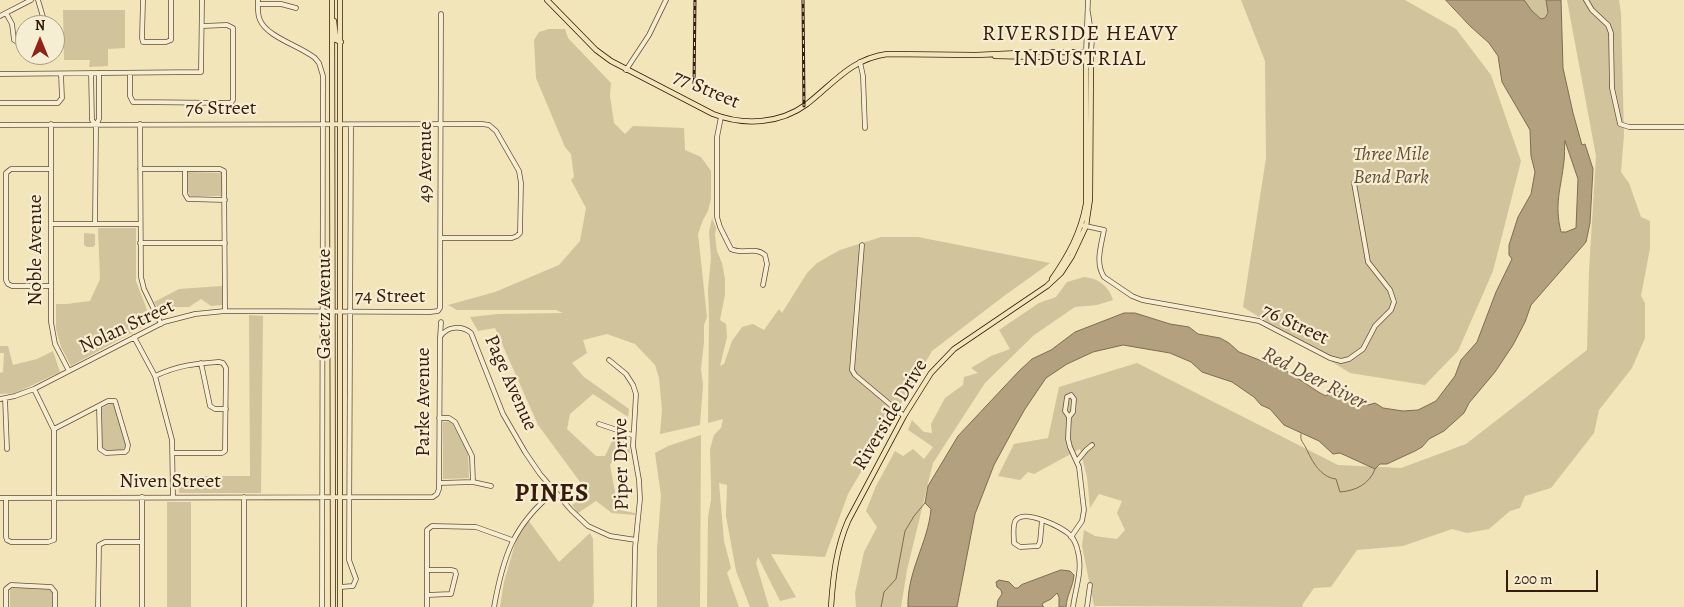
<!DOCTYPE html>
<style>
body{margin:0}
#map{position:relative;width:1684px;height:607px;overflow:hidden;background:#f1e5b9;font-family:Alegreya,serif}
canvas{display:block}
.north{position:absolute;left:15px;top:15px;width:50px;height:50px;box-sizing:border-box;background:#f6eed2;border:1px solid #aa9a83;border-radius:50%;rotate:0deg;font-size:14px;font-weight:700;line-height:20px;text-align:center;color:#371b0d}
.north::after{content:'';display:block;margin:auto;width:18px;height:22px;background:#8f2418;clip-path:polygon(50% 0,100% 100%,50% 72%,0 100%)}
.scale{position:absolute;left:1506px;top:570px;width:92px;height:22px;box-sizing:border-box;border:2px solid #371b0d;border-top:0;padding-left:6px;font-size:15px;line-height:18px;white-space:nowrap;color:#371b0d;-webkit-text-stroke:4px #f6eed2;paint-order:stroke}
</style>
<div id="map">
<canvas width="1684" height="607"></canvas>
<div class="north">N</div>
<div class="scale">200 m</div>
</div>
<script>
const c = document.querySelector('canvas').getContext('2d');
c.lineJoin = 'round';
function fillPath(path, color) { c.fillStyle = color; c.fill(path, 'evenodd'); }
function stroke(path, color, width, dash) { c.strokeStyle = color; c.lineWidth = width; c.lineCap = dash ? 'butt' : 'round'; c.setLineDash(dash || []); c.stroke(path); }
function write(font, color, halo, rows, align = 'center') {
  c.font = font + ' Alegreya,serif'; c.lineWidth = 4.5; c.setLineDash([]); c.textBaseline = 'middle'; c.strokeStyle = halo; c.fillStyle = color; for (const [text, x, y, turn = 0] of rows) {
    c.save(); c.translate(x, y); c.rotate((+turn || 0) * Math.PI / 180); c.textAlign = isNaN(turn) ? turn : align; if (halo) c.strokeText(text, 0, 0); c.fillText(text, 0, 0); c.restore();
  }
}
fillPath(new Path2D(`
 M1241,0H1405L1456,29L1491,75L1521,161L1493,271L1458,351L1425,385L1350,373L1243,307L1266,158L1265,61Z
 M1524,0H1546L1548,13L1545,18L1541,19L1532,11Z
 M1567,0H1619L1621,13L1624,135L1621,172L1629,183L1641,217L1650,221V248L1641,296L1645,303V338L1632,368L1599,410L1594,433L1551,488L1525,496L1520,508L1510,511L1489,529L1467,533L1452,529L1403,546L1357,550L1331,587L1314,588L1302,605L1303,607L1094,606L1082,546L1084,530L1095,536L1117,539L1125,530L1117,513L1122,501L1099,494L1090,508L1087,477L1080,449L1034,474L1028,472L1020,480L998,476L1014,444L1048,438L1059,387L1137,363L1338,465L1401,468L1466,444L1587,350L1589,271L1596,156Z
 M63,10H125V48L108,49V66L89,67L90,60H64Z
 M549,29H565L568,38L611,83L610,96L614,123L625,134L633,126L684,128L685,150L701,157L711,171V199L708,211L703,220L698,234L707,317L704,325V342L701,369L703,385L700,425L660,434L662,410L659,378L655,365L635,344L607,334L583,340L587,353L572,363L584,377L629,409L628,417L593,394L570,414L567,429L596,456H605L616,433L628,437L630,453L616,455L610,465L615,492L614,509L635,513V515L612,513L596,501L578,513L572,505L589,494L538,425L495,328L478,331L470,317L498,314L563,313L556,310H457L448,305L495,292L559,265L580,241L586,208L571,180L574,177L571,154L565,147L536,78L534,40L539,32Z
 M188,172L222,173V196H190L188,191Z
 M712,218L716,228L715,235L717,251L722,263L725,279V294L720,320L726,324L727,337L720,366L724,364L732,341L742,327L753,324L764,330L779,309L782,313L807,273L817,263L840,250L881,237H918L1050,263L1004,296L932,351L848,494L825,557L771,554L796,597L780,601L758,557L756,563L769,607H750L736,571L726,516L727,485L719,483L724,541L731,568L727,573L739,607H707L708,517L711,500V485L710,449L714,435L721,428L723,419L708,423L709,318L708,289L711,258L709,232Z
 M98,228H136V281L147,310L153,321L71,366L61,347L56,329V304H67L90,301L100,279Z
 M84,233L95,234V245L93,247H87L84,245Z
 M1084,277C1098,278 1109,286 1113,300L1097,305L1075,307L1034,335L985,383L933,463L907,570L901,607H856L855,593L864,552L877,527L866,511L876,486L895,451L903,456L913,449L924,459L933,447L908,430L912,420L924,432L932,433L931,424L945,398L963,385L964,377L978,373L971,368L991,356L1010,349L999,330L1039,303L1056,297L1067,282Z
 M222,286V305L211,306L201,299L189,307H174L164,317L154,302L179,289Z
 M249,315L263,316L261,493H179L178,476H250Z
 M0,346H8L13,365L37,359L53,351L60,372L16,393L0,394V373L3,372L4,353H0Z
 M111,403L115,405L126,447L122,450H105L102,447V408Z
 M451,421L468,453L469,478L443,479V422Z
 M701,435L700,607H657V549L661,496L655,453L668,446Z
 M167,502H191V607H167Z
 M528,520L559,562L590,533L593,539L594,602L592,607H500L504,582L517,537Z
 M12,588H49L52,592V607H10V590Z`), '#d1c39c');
const water = new Path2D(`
 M1446,0H1524L1532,11L1541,19L1545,18L1548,13L1546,0H1561L1563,68L1573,113L1582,145L1585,144L1593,169L1590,223L1586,242L1531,305L1525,322L1513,345L1495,372L1469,403L1464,413L1444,431L1429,439L1422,447L1415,451L1387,464H1380L1375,469L1340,453L1333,454L1319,441L1284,425L1270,409L1261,405L1254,397L1232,382L1202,372L1191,362L1170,353L1123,345L1093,352L1067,364L1046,378L1025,409L1013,430L994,465L975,514L957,607H908C907,571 928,543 931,509L925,503L928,486L958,436L1019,371L1032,359L1051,350L1075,332L1124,313H1135L1170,324L1189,327L1198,334L1220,338L1229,343L1239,352L1285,370L1320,393L1326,396L1332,391C1347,392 1356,397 1368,405L1375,403L1383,408L1403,411L1418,410L1436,401L1455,376L1461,360L1477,342L1496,292L1512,259L1509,255V245L1518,217L1531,194L1535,172L1531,156L1530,130L1502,82L1498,56L1489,43L1470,26ZM1565,141L1578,179L1576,228L1566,232H1561C1554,203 1561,189 1564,161C1565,155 1564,148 1565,141Z
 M1061,570L1070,571L1074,575C1073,587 1067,594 1066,607H1059V597L1057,593L1051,599L1043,603L1042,605L1044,607H997L998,600L1002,594L1001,590L997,587L996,582L999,580L1009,582L1015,588H1018L1021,585Z`);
fillPath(water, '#b2a07f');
stroke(water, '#816b51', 1);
stroke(new Path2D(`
 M1301,434C1300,441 1303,442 1306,448C1312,461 1320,477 1336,479L1340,492C1355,491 1370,484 1375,469
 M881,607L884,592L896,579L905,531L914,516L925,503`), '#816b51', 1);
const minor = new Path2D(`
 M38,0L43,17V25
 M143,0L142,38L143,42H166L171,40V0
 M258,0C258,7 257,13 260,20C267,37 300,46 315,58L319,63L323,76L322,607
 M1586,0L1592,10L1608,25L1611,33L1612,88L1620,124L1629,127H1684
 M258,4H281L296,8
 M1088,12L1092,40L1091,52
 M6,13L12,24L14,40L19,43H25
 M0,16L31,0
 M1086,52L1088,0
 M860,62L863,76L865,128
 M626,70L649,35L666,0
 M91,73L92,120L95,124
 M130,73V96L133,102L231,103L233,100V28L227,25L202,26
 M0,74L201,72L202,0
 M0,103H58L62,98L61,74
 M721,117L717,137V217L720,227L731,249C742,255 755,246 765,255L767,264L763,285
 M51,124V322L55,344L69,371
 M140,124L141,277L144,289L161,324
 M0,125L482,124L489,125L496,131L519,171L521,183L520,233L517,236L512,238H441
 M51,169H11L6,173V280L8,284L12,286H51
 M140,169H220L224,171L225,311
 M185,169V194L188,199L225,200
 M51,224H140
 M95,224L96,125L99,119V73
 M1081,225L1104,230C1101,246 1095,263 1104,277L1132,296L1142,300L1259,321L1330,358L1341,361L1349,359L1363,349L1375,326L1391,310L1394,302L1390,290L1368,262L1354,183
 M140,243H225
 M862,245L852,370L855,375L904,416
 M134,337L155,376L172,440L173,497
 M440,337C447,326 462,325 471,333L503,414L525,452L540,474L571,510L588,526L610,536L636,540
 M609,360L626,374L633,385L636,394L633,446L639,480L640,499L635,548L634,607
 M201,363L210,406L215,409H226
 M155,376C179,365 193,364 219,362L223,363L226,368L225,451L222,453H173
 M5,398L7,449
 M0,399L15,396L34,389L164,322L195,314L225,311L430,312L438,311L440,308V299L441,14
 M1069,417L1073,412L1074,399L1071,395L1067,397L1065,411L1069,417L1068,439L1070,447L1079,467L1084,510L1082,521L1071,537
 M439,418H449L455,422L472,456L473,482
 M599,424L632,435
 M54,429L108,401H115L128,445L127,450L125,452L106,453L100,449L99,406
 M1077,461L1086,450L1092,445
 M439,483L473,482L491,486
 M0,498L433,497L437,494L439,489L440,338L441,322
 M6,498V537L7,540L11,542H48L54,540V430L34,389
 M1042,520L1040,542L1038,546L1020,547L1014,543C1014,538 1012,524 1016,520C1025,509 1062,527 1070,535C1074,539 1077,547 1078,552C1083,570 1075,590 1073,607
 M427,570H451L455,571L456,574L451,594L427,595
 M340,587L353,586L356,579L349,560L351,125
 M6,607V589L11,585L51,587L55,592V607
 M98,607L99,545L105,542H142
 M142,607V497
 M244,607V497
 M427,607V530L432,526L476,527L512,540
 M494,607C503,557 513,525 554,492
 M1087,607L1090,585`);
const major = new Path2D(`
 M332,0L333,607
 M547,0L596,50L611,61L713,114C744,126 780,124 807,104C834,83 851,59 887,54L976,55L1043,52H1091L1090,199L1086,226L1072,256L1061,273L1047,286L954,349L931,373L904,416L848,521C836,549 833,577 831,607
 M334,21L336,40L341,42
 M995,56L1087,58
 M1052,279C1068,256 1081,233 1086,204V52
 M340,607V0`);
stroke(minor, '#664e38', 5.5);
stroke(major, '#371b0d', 6);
stroke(minor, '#f6eed2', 4);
stroke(major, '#f1e5b9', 4.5);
const rail = new Path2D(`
 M803,0L804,106
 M694,86L695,0`);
stroke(rail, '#371b0d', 3);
stroke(rail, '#f6eed2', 1, [4]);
write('20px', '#371b0d', '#f6eed2', [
 ["77 Street",706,90,23],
 ["76 Street",221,109],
 ["49 Avenue",426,162,-90],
 ["Noble Avenue",36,250,-90],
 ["74 Street",390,297],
 ["Gaetz Avenue",325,304,-90],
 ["76 Street",1295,325,25],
 ["Nolan Street",127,327,-25],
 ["Page Avenue",510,383,66],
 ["Parke Avenue",424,402,-90],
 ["Riverside Drive",891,415,-59],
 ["Piper Drive",622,464,-91],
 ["Niven Street",170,482]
]);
write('italic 20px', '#654d38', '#f6eed2', [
 ["Three Mile",1391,155],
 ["Bend Park",1391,178]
]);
write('italic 21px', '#624a35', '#f6eed2', [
 ["Red Deer River",1314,379,27]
]);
c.letterSpacing = '1px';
write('22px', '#371b0d', '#f6eed2', [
 ["RIVERSIDE HEAVY",1080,35],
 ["INDUSTRIAL",1080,60]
]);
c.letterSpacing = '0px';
c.letterSpacing = '1px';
write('bold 25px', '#371b0d', '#f6eed2', [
 ["PINES",552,495]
]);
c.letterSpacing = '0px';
</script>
